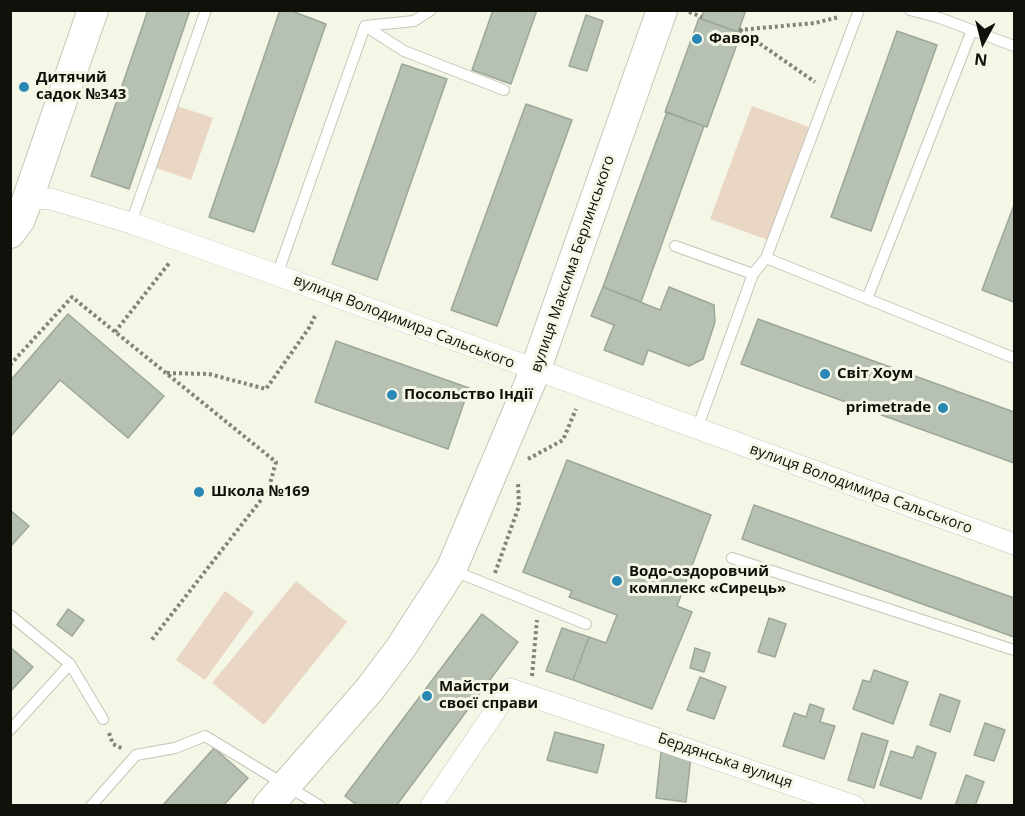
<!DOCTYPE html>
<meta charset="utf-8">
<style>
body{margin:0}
#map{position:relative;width:1025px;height:816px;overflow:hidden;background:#f5f7e6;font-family:"Open Sans",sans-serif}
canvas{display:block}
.frame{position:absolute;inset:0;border:12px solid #10110b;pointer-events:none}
.north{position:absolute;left:953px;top:12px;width:60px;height:60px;-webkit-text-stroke:4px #f5f7e6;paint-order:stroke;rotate:187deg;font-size:16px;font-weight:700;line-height:24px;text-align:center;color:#10110b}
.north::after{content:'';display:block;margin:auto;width:21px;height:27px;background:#10110b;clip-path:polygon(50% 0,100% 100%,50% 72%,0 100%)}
</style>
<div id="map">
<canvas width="1025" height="816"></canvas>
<div class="frame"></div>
<div class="north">N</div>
</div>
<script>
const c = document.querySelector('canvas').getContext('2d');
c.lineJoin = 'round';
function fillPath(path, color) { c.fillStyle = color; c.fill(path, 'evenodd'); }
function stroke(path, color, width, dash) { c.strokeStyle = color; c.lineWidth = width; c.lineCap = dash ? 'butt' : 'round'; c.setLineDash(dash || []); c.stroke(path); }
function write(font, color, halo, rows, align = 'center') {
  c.font = font + ' "Open Sans",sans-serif'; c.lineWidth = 6; c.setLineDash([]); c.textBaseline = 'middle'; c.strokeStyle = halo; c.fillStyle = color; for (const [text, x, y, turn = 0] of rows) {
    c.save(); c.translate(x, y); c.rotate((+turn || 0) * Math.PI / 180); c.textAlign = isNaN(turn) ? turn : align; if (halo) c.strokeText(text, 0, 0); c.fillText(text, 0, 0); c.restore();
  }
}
fillPath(new Path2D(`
 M177,106L213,118L191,180L156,168Z
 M752,106L809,127L768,240L710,219Z
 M296,581L347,622L264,725L212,683Z
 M225,591L254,612L205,680L176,660Z`), '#ead6c5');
const building = new Path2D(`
 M148,10H190L129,189L91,176Z
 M280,10H289L326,24L254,232L209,217Z
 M493,10H537L511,84L472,70Z
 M704,10H746L738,32L701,19Z
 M586,15L603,21L587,71L569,66Z
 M699,18L741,33L707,127L665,112Z
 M897,31L937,45L871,231L831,217Z
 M402,64L447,79L377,280L332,264Z
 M526,104L572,120L497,326L451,310Z
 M667,112L704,126L641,302L603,287Z
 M1014,205V302L982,290Z
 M603,287L660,310L669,287L714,305L715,322L703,359L689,366L648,350L643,365L604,350L614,325L591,316Z
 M68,314L164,396L128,438L60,380L10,437V381Z
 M758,319L1014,412V463L741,364Z
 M336,341L469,388L448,449L315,402Z
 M567,460L711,515L677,606L692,612L652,709L573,680L589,637L606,643L617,615L569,597L572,591L523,572Z
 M754,505L1014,598V637L742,539Z
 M10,510L29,526L10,547Z
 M68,609L84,620L72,636L57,625Z
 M482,614L518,642L396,806H358L345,796Z
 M769,618L786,624L775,657L758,652Z
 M562,628L589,637L573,680L546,671Z
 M10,647L33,667L10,692Z
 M695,648L710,653L704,672L690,668Z
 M874,670L908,682L893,724L853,709L863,680L870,682Z
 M700,677L726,687L714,719L687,710Z
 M940,694L960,701L950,732L930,725Z
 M810,704L824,709L820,722L835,726L824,759L783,746L794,713L806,717Z
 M985,723L1005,730L994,761L974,755Z
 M555,732L604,745L597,773L547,760Z
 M862,733L888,741L874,788L848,780Z
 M917,746L936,753L921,799L880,785L891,751L913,758Z
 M214,748L248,778L223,806H162Z
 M661,752L691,756L686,802L656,798Z
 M966,775L984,782L975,806H955Z`);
fillPath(building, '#b7c1b3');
stroke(building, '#9da799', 1.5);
const lane = new Path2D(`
 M910,10L940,18L1014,46
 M365,26L404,51L504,90
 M365,26L414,21L431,10
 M131,223L206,10
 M675,246L753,274
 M766,258L1014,358
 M277,275L365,26
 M867,299L972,30
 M697,429L753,274L766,258L859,10
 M732,558L1014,650
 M454,571L586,624
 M10,615L70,664L103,719
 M10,730L70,664
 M91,806L136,755L175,748L205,736L320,806`);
const street = new Path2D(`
 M28,198L51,199L131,223L277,275L1014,544
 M431,806L510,689L854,806`);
const secondary = new Path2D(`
 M10,233L20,219L28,198L93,10
 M268,806L370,689L400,649L451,570L535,371L662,10`);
stroke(lane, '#c5c6b6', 12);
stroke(street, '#c5c6b6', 22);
stroke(secondary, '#c5c6b6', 32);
stroke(new Path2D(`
 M689,12L702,17
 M739,30L815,23L839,17
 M740,30L815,82
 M115,332L170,262
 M10,365L72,297L276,462L268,491L150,642
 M167,373L209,374L266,389L309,328L316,314
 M528,459L563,440L576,409
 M495,573L519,506L518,482
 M532,676L537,620
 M109,733L113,744L123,749`), '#828478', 4, [3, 3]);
stroke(lane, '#fff', 10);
stroke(street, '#fff', 21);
stroke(secondary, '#fff', 30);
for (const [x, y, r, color] of [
 [697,39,6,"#2988b4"],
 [24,87,6,"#2988b4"],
 [825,374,6,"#2988b4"],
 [392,395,6,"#2988b4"],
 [943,408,6,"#2988b4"],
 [199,492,6,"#2988b4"],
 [617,581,6,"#2988b4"],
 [427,696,6,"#2988b4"]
]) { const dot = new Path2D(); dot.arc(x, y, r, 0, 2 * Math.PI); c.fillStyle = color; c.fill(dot); stroke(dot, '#f5f7e6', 2); }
write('bold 15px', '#10110b', '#f5f7e6', [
 ["Фавор",709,39],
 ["Дитячий",36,78],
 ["садок №343",36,95],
 ["Світ Хоум",837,374],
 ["Посольство Індії",404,395],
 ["primetrade",931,408,"right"],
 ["Школа №169",211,492],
 ["Водо-оздоровчий",629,572],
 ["комплекс «Сирець»",629,589],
 ["Майстри",439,687],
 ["своєї справи",439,704]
], 'left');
write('15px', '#10110b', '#f5f7e6', [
 ["вулиця Максима Берлинського",573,264,-71],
 ["вулиця Володимира Сальського",404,322,21],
 ["вулиця Володимира Сальського",861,489,20],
 ["Бердянська вулиця",725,761,19]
]);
</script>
